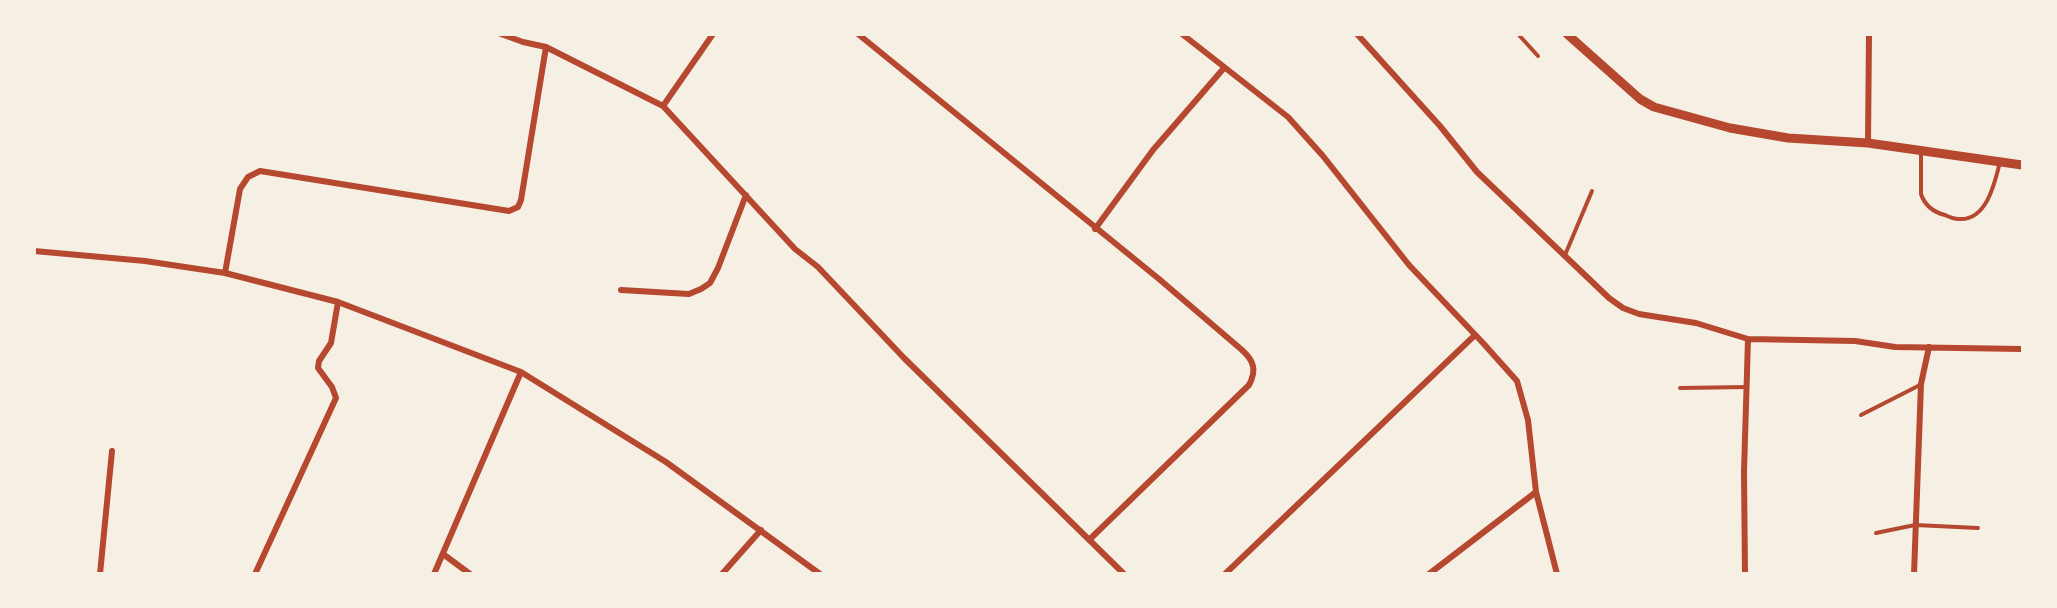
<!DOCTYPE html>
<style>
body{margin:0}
#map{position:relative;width:2057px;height:608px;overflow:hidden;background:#f6efe4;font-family:Ubuntu,sans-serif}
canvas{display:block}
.frame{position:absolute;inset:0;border:36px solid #f6efe4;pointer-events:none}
</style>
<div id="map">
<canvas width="2057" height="608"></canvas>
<div class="frame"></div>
</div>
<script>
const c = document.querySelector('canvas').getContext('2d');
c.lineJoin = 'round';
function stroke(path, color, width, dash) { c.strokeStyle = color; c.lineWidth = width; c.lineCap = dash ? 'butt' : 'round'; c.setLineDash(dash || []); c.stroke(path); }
stroke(new Path2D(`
 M1518,34L1538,56
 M1921,150V194C1925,206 1933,212 1945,215C1949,217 1954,219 1959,219C1987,221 1995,182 2000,162
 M1565,255L1592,191
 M1680,388L1747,387
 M1861,415L1920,385
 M1876,533L1915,525L1978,528`), '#b5482f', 4);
stroke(new Path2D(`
 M501,34L523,42L546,47L663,106L795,249L818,267L904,358L1124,574
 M858,34L1159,279L1242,350C1254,361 1257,370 1249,385L1089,540
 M1182,34L1288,117L1323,156L1409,265L1483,343L1517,381L1528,420L1536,492L1557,574
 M1357,34L1440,126L1477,172L1609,298L1623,308L1639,314L1696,323L1748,339L1855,341L1895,347L2022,349
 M663,106L713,34
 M1868,143L1869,34
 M1095,229L1153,150L1224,68
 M34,251L145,261L225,273L338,302L521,372L666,462L820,574
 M225,273L240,189L248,177L260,171L509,211L518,207L521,200L546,47
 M621,290L689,294L701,289L710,283L718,268L746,195
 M443,554L470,574
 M100,574L112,451
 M255,574L336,398L332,387L318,368L319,361L331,343L338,302
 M434,574L521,372
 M722,574L761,530
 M1225,574L1475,335
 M1429,574L1536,492
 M1745,574L1744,472L1748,339
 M1914,574L1921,384L1929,347`), '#b5482f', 6);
stroke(new Path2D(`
 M1567,34L1640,99L1654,107L1730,128L1788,138L1868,143L2022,165`), '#b5482f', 9);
</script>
